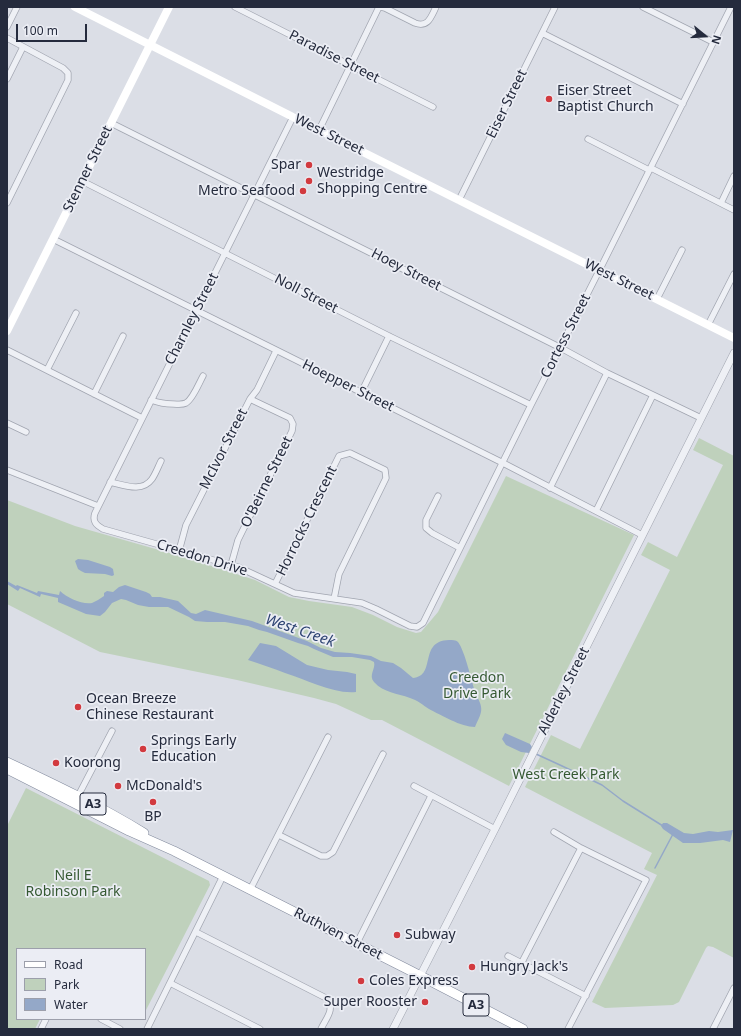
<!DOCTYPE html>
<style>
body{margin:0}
#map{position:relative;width:741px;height:1036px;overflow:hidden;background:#dbdee6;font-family:"Noto Sans",sans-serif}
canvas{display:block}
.frame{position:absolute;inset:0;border:8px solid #252b3d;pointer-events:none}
.legend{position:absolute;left:16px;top:948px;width:130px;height:72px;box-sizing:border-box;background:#ebedf4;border:1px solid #9c9fab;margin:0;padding:5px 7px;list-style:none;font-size:12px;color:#252b3d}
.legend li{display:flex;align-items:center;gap:8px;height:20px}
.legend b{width:20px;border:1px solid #9c9fab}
.north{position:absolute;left:685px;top:16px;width:40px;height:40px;-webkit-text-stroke:3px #ebedf4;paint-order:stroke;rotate:108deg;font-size:11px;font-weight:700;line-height:16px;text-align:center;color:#252b3d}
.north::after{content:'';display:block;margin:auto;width:14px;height:18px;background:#252b3d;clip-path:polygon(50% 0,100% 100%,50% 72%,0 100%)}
.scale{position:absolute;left:16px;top:24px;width:71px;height:18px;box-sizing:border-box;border:2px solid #252b3d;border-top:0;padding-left:5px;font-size:12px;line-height:14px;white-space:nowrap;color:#252b3d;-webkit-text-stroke:3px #ebedf4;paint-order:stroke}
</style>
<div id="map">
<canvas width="741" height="1036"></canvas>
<div class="frame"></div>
<ul class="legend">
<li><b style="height:5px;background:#fff"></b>Road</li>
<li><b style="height:11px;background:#bfd1bc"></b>Park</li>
<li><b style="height:11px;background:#94a8c8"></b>Water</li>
</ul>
<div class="north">N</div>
<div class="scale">100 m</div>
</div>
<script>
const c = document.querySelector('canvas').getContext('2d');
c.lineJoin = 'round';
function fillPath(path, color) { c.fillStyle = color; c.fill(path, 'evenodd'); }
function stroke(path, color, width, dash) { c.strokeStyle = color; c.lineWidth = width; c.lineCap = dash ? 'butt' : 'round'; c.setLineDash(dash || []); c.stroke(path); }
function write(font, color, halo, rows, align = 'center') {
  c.font = font + ' "Noto Sans",sans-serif'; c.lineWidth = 3.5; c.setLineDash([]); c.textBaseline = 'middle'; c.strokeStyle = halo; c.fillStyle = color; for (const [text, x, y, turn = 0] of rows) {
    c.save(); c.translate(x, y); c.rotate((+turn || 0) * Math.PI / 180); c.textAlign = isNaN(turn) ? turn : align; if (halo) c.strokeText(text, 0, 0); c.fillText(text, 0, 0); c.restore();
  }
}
fillPath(new Path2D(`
 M699,438L734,456V958L713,947L708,946L706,948L679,1002L673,1005L605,1008L592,1002L657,875L644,869L652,853L525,787L551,735L580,749L670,570L641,555L648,542L677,557L723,465L693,450Z
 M506,476L634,535L509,786L382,720H371L336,704L314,698L237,680L100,652L7,604V500L75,526L187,558L255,580L289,597L309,601L352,607L373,615L397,627L416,633L421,632L438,612Z
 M26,788L209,881L210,885L145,1012V949H17V1019H40L35,1029H7V826Z`), '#bfd1bc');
fillPath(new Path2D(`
 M78,559L88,560L110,567L113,569L114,575L112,576L105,574L85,573L81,571L78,569L75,561Z
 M7,581L16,586L17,585L37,593L38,591L59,595L60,591C67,598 83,605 92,603C96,601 100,599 104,596V593L107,591L113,592L119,587L125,585L146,592L150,594L152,597H160L178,601L191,613L196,614L205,610L252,621L307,641L321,648L335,652L350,653L371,656L381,661L393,663L401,668L413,678C437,676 418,641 449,640C452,640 456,640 458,642C465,651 472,683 476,695C485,710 481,713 475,727C461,727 441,715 429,709C423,705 417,700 410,698C397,693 384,693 374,682C368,675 376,669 374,662L370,660L352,657H333L314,649L308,646L298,643L267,632L259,630L248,626L225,622H207L195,621L189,617L168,607H149L138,605L126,600L121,599L112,603L105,612L100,616L86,614L58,602V598L41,594L40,597L20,588L18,591L7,584Z
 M260,643L276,646L307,665L328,670L347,672L356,674V692C332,694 308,680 285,673C273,668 260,664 248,660Z
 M505,733L530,744L532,747L529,753L521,752L506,745L502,739Z
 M663,823H667L684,833L693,834L709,831L718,832L733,830L730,842L723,840L700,843H683L663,829L661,826Z`), '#94a8c8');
stroke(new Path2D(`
 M536,754L560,765L602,785L623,801L663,826
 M655,868L673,834`), '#94a8c8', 1.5);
const minor = new Path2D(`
 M235,7L433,107
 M381,7L385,8L415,23C428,28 431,17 436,7
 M643,7L713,42
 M7,27L17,7
 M542,33L683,104
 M7,38L63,68L68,73V80L7,203
 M7,79L23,47
 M293,117L95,513C92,521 96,525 103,529L238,567L294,593L362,603L376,609L410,626L417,627L423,623L531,405L602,265L731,7
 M111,123L561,348L607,373L701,418
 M319,130L379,7
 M588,139L647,169H653L734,210
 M82,181L389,336L531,405
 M459,200L555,7
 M721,203L734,176
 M53,239L503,463L642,535
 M657,299L682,250
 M708,325L734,274
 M7,350L142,418
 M47,370L76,313
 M361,393L389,336
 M94,394L123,336
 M151,400C159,403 165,404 173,404C178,404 182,405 186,403C193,399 199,383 203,376
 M7,423L26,432
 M7,470L98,506
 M110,482C124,485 142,493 152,479C156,473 158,467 161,461
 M550,488L607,373
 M438,496L426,520V528L432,533L460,548
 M596,511L653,395
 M179,551L186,525L250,399L257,390L276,351
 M231,565L238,540L292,431L293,424L290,418L250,399
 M275,584L339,456L350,453L385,470L386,478L339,574L334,599
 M414,786L495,829
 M77,798L112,731
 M554,832L581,848L646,880L568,1029
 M279,835L321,856H327L333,852L383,754
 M250,890L328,737
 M196,932L326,998C336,1009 326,1018 321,1029
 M357,943L431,796
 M508,956L586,996
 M522,962L581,848
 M170,983L260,1029
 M101,1019L120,1029
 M41,1029L46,1019
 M147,1029L223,876
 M713,1029L734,988`);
const tertiary = new Path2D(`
 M393,1029L495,829L734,353`);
const trunk = new Path2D(`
 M7,762C54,784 100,806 144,833
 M7,769L129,831L174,851L411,971L523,1029`);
stroke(minor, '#a1a5b0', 7);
stroke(tertiary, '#a1a5b0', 8);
stroke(trunk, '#828a9d', 10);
stroke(minor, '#eef0f5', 5.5);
stroke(tertiary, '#eef0f5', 7);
stroke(new Path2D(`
 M75,7L293,117L734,338
 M7,331L169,7`), '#fff', 8);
stroke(trunk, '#fff', 9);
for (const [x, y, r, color] of [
 [549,99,4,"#d23a3f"],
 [309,165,4,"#d23a3f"],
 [309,181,4,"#d23a3f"],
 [303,191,4,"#d23a3f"],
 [78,707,4,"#d23a3f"],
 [143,749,4,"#d23a3f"],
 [56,763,4,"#d23a3f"],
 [118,786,4,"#d23a3f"],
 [153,802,4,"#d23a3f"],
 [397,935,4,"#d23a3f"],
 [472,967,4,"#d23a3f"],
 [361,981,4,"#d23a3f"],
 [425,1002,4,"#d23a3f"]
]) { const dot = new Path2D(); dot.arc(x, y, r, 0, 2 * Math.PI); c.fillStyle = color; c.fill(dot); stroke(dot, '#ebedf4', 1.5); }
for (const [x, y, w] of [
 [93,804,26],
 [476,1005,26]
]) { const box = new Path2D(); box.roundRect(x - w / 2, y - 11, w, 22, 3); c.fillStyle = '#ebedf4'; c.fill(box); stroke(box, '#252b3d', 1); }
write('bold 13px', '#252b3d', null, [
 ["A3",93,804],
 ["A3",476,1005]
]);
write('14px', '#252b3d', '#ebedf4', [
 ["Paradise Street",334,57,27],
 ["Eiser Street",507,104,-64],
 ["West Street",329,135,26],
 ["Stenner Street",88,169,-64],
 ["Hoey Street",406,270,27],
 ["West Street",619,280,26],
 ["Noll Street",306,294,27],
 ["Charnley Street",192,319,-63],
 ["Cortess Street",566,336,-63],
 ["Hoepper Street",348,386,26],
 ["McIvor Street",224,449,-63],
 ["O'Beirne Street",267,482,-64],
 ["Horrocks Crescent",307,521,-64],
 ["Creedon Drive",202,558,17],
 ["Alderley Street",564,691,-63],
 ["Ruthven Street",338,934,27]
]);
write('14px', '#252b3d', '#ebedf4', [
 ["Eiser Street",557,91],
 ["Baptist Church",557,107],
 ["Spar",301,165,"right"],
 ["Westridge",317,173],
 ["Shopping Centre",317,189],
 ["Metro Seafood",295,191,"right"],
 ["Ocean Breeze",86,699],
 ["Chinese Restaurant",86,715],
 ["Springs Early",151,741],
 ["Education",151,757],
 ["Koorong",64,763],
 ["McDonald's",126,786],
 ["BP",153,817,"center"],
 ["Subway",405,935],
 ["Hungry Jack's",480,967],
 ["Coles Express",369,981],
 ["Super Rooster",417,1002,"right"]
], 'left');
write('14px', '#355932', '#ebedf4', [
 ["Creedon",477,678],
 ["Drive Park",477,694],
 ["West Creek Park",566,775],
 ["Neil E",73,876],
 ["Robinson Park",73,892]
]);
write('italic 15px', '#2e4472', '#ebedf4', [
 ["West Creek",300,631,19]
]);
</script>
